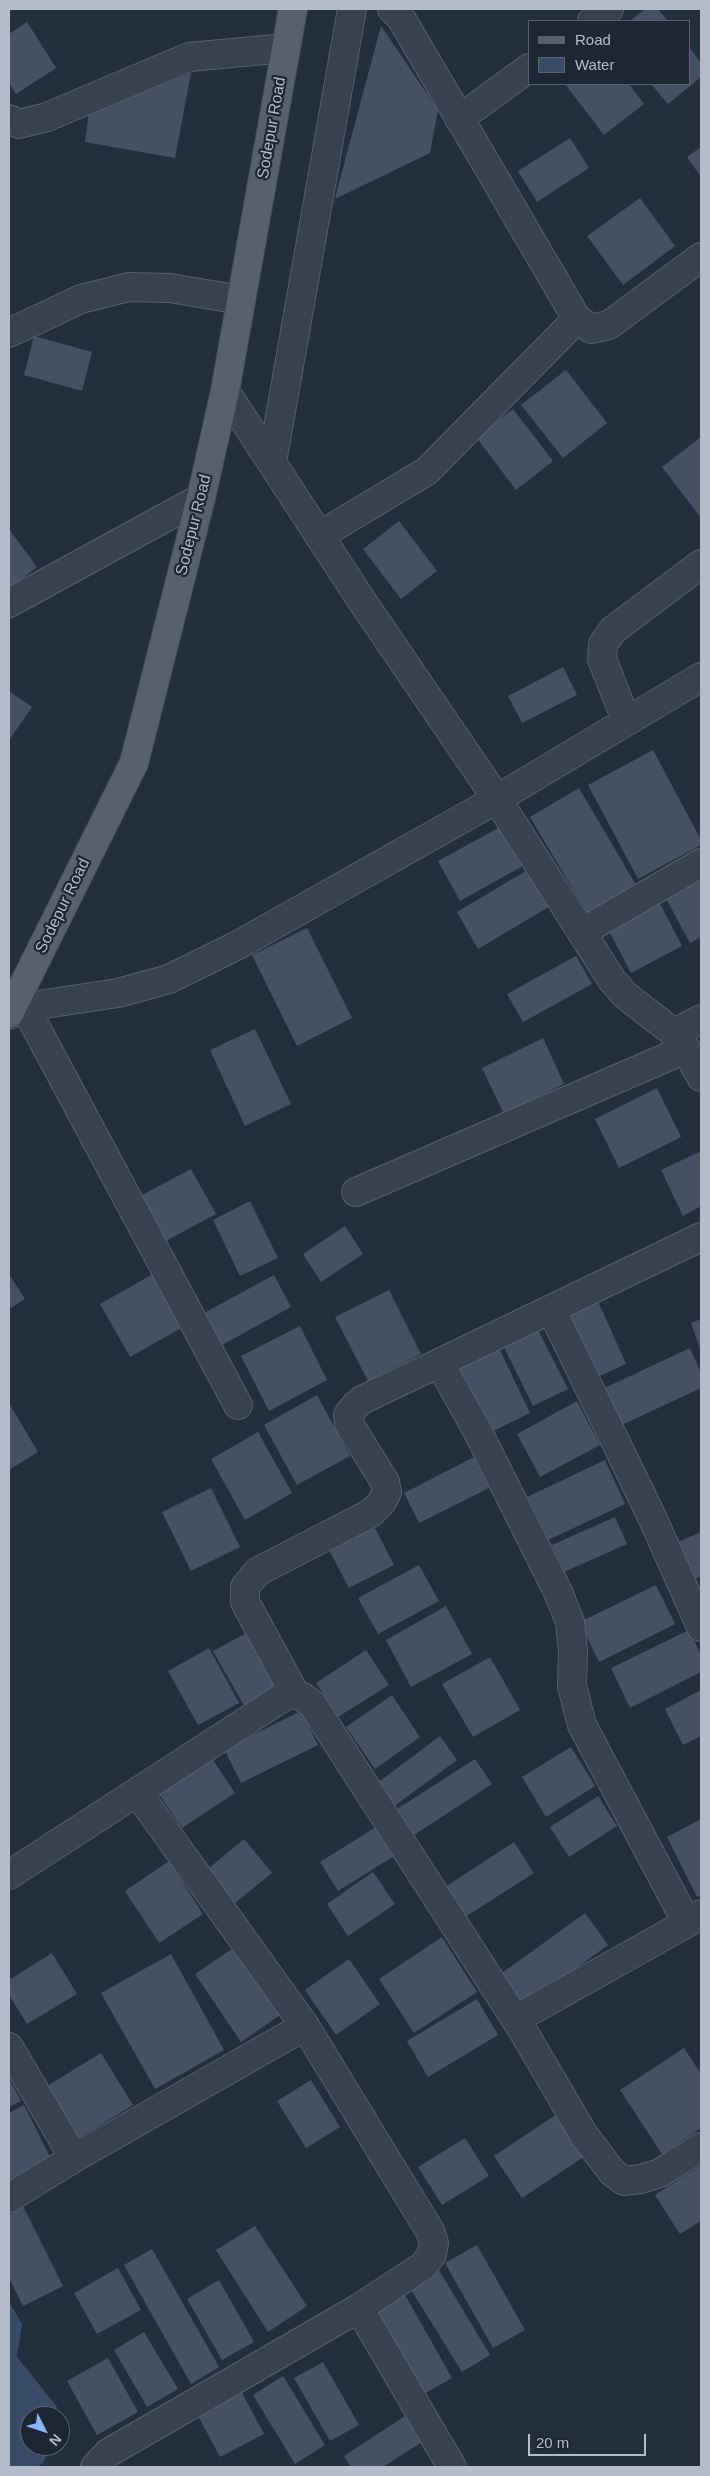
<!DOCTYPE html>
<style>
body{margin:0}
#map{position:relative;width:710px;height:2476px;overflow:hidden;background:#242f3e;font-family:Helvetica,sans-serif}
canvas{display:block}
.frame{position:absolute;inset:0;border:10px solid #b4bcc9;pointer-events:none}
.legend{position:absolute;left:528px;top:20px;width:162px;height:65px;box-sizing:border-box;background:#1d2633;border:1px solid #59626f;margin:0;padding:6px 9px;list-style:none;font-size:15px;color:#b4bcc9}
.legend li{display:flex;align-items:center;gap:10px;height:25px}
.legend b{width:25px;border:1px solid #59626f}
.north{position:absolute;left:20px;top:2406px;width:50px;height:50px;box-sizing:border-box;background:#1d2633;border:1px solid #59626f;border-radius:50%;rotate:131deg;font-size:14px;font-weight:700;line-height:20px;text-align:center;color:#b4bcc9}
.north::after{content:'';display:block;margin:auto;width:18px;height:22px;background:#8ab4f8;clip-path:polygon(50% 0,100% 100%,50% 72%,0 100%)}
.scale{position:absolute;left:528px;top:2434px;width:118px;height:22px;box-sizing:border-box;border:2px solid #b4bcc9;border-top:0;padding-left:6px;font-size:15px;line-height:18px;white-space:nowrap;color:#b4bcc9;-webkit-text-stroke:4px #1d2633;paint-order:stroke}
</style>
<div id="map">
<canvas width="710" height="2476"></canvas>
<div class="frame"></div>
<ul class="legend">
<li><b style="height:6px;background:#56606e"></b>Road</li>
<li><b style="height:14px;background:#394c67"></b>Water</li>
</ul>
<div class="north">N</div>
<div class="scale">20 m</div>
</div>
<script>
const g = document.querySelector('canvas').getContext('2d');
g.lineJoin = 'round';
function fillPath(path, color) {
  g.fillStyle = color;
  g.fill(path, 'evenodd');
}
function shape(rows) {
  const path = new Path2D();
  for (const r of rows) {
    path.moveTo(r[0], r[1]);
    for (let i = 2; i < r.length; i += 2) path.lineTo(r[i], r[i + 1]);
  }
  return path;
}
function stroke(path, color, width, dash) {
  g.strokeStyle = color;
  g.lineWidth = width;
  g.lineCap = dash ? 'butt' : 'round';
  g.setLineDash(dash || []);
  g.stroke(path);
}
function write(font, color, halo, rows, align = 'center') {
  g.font = font + ' Helvetica,sans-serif';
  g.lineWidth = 4.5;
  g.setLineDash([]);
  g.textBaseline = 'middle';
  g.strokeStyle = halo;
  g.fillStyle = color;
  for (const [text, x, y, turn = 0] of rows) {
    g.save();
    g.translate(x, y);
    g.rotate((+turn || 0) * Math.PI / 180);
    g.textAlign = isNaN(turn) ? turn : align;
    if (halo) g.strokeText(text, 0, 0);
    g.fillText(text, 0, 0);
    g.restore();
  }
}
const water = shape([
 [9,2302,22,2324,17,2357,57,2407,54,2416,30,2416,30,2446,48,2446,44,2462,37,2467,9,2467]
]);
const building = shape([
 [645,9,658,9,668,21,630,21],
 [27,22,56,68,16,94,9,83,9,34],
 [381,26,438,110,430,153,337,198,335,198],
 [689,47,701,63,701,77,668,104,651,84,689,84],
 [191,73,175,158,85,142,89,111],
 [565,84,629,84,644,104,604,135],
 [570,138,589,168,537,202,518,171],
 [701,147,701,177,687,157],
 [640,198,675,246,623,285,587,236],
 [34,336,92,352,82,391,24,375],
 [566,370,607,423,563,458,521,405],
 [513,409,553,461,516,490,476,437],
 [701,437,701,518,662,467],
 [399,521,437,571,401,599,363,549],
 [9,529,37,567,9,589],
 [563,667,577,695,522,723,508,696],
 [9,691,32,707,10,739,9,738],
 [653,750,701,840,701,845,638,879,588,785],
 [579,788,636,885,587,913,530,817],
 [509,822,530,862,460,901,438,861],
 [531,868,552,905,478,949,457,912],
 [701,875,701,937,690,943,664,895],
 [658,900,682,946,631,973,607,927],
 [307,928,352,1018,297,1046,252,955],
 [576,956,592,984,523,1022,507,994],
 [255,1029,291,1104,245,1126,210,1050],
 [543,1038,564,1084,504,1114,482,1068],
 [657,1088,681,1137,619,1168,595,1119],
 [701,1151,701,1206,683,1216,661,1170],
 [191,1169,216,1214,164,1242,140,1196],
 [250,1201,278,1258,240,1276,213,1220],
 [345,1226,363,1254,321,1282,303,1254],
 [9,1274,25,1299,9,1309],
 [153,1274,183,1327,130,1357,100,1304],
 [274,1275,291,1307,222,1345,204,1313],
 [389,1290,421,1354,368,1381,335,1317],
 [597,1299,626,1364,593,1379,563,1314],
 [701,1319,701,1351,691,1323],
 [300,1326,327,1380,269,1411,241,1356],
 [538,1330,568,1389,533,1406,504,1347],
 [498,1346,530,1413,485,1435,452,1369],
 [690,1348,701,1373,701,1388,613,1429,596,1392],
 [317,1395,350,1456,297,1485,264,1425],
 [577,1401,600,1445,540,1477,517,1434],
 [9,1403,38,1452,9,1470],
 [258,1432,292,1493,245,1520,211,1459],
 [482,1453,497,1484,419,1523,404,1493],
 [605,1460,625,1504,548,1540,527,1497],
 [211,1488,240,1547,191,1571,162,1512],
 [615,1517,627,1544,564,1572,552,1545],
 [371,1520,394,1565,349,1588,326,1544],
 [701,1532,701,1576,695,1579,678,1542],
 [419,1565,439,1601,378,1634,358,1598],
 [656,1585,675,1624,599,1662,580,1622],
 [446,1606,472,1654,411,1687,386,1640],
 [689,1630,701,1655,701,1672,630,1708,611,1668],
 [250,1631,281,1687,245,1707,213,1651],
 [209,1648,239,1703,198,1725,168,1671],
 [366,1650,389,1685,338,1717,316,1683],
 [490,1657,520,1710,473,1737,442,1684],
 [701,1690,701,1736,683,1745,665,1709],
 [392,1695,420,1737,375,1769,346,1727],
 [301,1711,318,1745,241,1783,224,1749],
 [440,1736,457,1760,389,1810,372,1787],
 [571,1747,595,1786,546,1817,522,1777],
 [209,1754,235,1793,182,1828,156,1790],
 [475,1759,492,1784,408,1839,391,1813],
 [598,1796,617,1826,569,1857,550,1827],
 [701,1819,701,1895,697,1897,667,1837],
 [376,1827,394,1856,338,1891,320,1862],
 [244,1839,272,1873,235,1903,208,1869],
 [514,1842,534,1873,462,1919,442,1889],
 [169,1861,203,1914,159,1943,125,1891],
 [373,1872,395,1904,348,1936,327,1904],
 [585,1913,608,1945,522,2008,498,1976],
 [442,1937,477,1992,414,2033,379,1979],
 [236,1946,283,2013,241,2042,195,1974],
 [52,1953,77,1994,27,2024,9,1995,9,1980],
 [171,1954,224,2050,155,2089,101,1993],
 [349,1959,380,2004,336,2035,305,1990],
 [477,1999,498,2035,428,2077,407,2041],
 [684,2048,701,2074,701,2128,662,2154,620,2090],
 [101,2053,133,2105,79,2138,47,2086],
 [9,2078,21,2101,9,2107],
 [311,2080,340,2127,306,2148,277,2101],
 [24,2105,54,2165,9,2188,9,2113],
 [557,2114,585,2156,522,2198,494,2156],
 [465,2138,489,2176,442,2205,418,2167],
 [700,2166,701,2221,680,2234,655,2195],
 [23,2206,63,2286,23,2306,9,2278,9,2214],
 [255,2226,307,2306,268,2332,216,2250],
 [477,2245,525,2330,493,2348,445,2263],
 [152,2249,219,2367,191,2384,124,2265],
 [118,2268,141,2310,97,2334,74,2293],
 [439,2270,490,2355,462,2372,410,2288],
 [219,2280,254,2342,222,2360,187,2299],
 [404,2293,452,2378,422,2395,373,2311],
 [144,2332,178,2389,147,2407,114,2350],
 [108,2358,138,2412,97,2435,67,2381],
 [323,2362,359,2425,330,2441,294,2378],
 [283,2376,325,2445,295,2464,253,2395],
 [239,2387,264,2434,220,2457,195,2410],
 [405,2416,422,2442,383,2467,351,2467,344,2456]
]);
const minor = shape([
 [392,9,401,18,577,319,591,329,609,325,701,257],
 [592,21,609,9],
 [9,119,19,124,47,117,189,57,286,48],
 [459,119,529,68],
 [9,333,81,299,129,287,170,288,241,300],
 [225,391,362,601,497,799,612,980,625,995,674,1033,686,1049,701,1077],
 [272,462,352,9],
 [319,536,427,471,577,319],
 [9,603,201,498],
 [626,720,602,659,603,644,613,630,701,564],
 [582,932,701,863],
 [25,1007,238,1405],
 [9,1015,25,1007,118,993,169,979,240,944,497,799,701,677],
 [674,1033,701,1019],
 [356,1192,686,1049],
 [552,1311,651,1515,701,1627],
 [440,1364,478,1432,558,1592,570,1622,573,1651,572,1686,582,1725,687,1923,701,1914],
 [295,1694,245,1602,245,1587,257,1572,371,1513,381,1503,387,1492,385,1482,349,1424,348,1415,355,1406,362,1400,701,1237],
 [137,1792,285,1696,295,1694,303,1697,313,1705,523,2031,584,2135,612,2172,624,2181,641,2179,660,2173,701,2147],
 [9,1875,137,1792,305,2026,430,2231,434,2243,432,2254,423,2266,359,2308,452,2467],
 [516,2019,687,1923],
 [9,2047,74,2158],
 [9,2198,74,2158,305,2026],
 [95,2467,108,2453,359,2308]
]);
const major = shape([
 [9,1014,134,763,201,498,225,391,293,9]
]);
const streetNames = [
 ["Sodepur Road",272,128,-80],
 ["Sodepur Road",194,525,-76],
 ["Sodepur Road",63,906,-64]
];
fillPath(water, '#394c67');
fillPath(building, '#455162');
stroke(minor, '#565f6c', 30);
stroke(major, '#414a57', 30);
stroke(minor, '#38414e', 28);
stroke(major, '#56606e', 28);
write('16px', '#b4bcc9', '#1d2633', streetNames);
</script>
